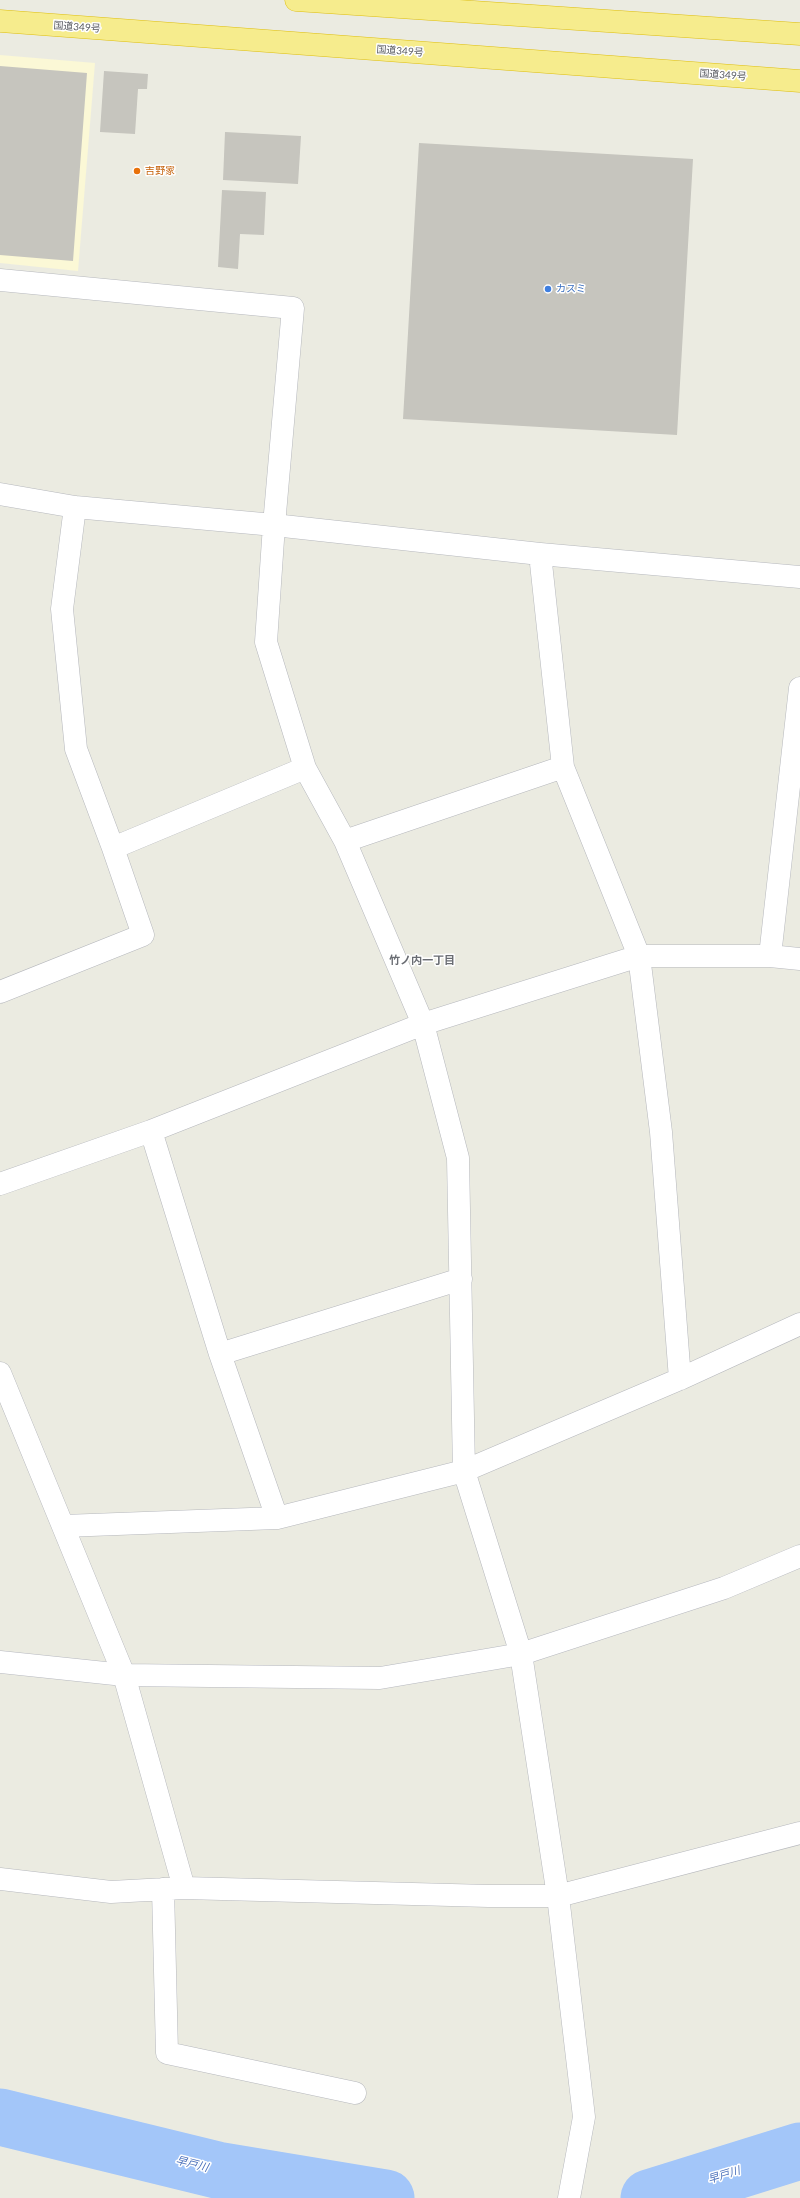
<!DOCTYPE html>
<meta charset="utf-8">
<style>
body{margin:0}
canvas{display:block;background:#ebebe1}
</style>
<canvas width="800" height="2198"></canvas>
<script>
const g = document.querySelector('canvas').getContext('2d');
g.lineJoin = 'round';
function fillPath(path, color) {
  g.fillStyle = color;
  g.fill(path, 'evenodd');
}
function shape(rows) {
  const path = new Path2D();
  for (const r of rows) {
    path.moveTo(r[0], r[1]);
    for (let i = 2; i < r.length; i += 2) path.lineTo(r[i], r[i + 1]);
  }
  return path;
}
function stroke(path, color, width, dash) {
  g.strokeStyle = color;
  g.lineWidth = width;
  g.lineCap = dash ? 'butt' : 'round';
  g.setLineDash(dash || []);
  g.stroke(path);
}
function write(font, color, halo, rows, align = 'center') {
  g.font = font + ' Lato,"Noto Sans JP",sans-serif';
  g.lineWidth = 3;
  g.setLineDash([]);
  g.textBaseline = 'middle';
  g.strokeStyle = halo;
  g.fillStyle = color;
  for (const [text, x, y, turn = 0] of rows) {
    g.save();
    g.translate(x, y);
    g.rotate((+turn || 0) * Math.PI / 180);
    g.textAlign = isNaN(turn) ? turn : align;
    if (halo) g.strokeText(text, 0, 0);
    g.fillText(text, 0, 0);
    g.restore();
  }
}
const commercial = shape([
 [0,55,95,63,78,271,0,263]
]);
const river = shape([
 [0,2117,217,2170,386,2198],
 [649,2198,800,2151]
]);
const building = shape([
 [0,66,87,73,73,261,0,255],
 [104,71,148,74,147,89,138,89,135,134,100,132],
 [225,132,301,136,298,184,223,180],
 [419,143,693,159,677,435,403,419],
 [222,190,266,192,264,235,240,234,238,269,218,267]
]);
const street = shape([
 [0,280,293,308,274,525,266,642,305,768,345,841,423,1024,458,1158,464,1471,521,1654,558,1896,584,2117,569,2198],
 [0,494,75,507,274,525,540,554,800,577],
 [540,554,563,767,639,956,661,1132,680,1379],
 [345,841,563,767],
 [113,848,305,768],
 [770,956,800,688],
 [0,992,143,935,113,848,76,749,62,609,75,507],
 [0,1184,151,1131],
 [220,1354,461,1279],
 [0,1373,124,1675,184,1888],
 [277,1518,220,1354,151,1131,423,1024,639,956,770,956,800,959],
 [64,1526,277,1518,464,1471,680,1379,800,1324],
 [0,1879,111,1892,184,1888,489,1896,558,1896,800,1833],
 [163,1889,167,2053,355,2093]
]);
const secondary = shape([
 [0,1662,124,1675,380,1678,521,1654,724,1588,800,1556]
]);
const highway = shape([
 [296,0,800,34],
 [0,21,800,81]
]);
const markers = [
 [137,171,4,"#e8710a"],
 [548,289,4,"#3f7fe0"]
];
const streetNames = [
 ["国道349号",77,27,4],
 ["国道349号",400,51,4],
 ["国道349号",723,75,4]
];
const foodNames = [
 ["吉野家",145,171]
];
const shopNames = [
 ["カスミ",556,289]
];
const neighbourhoodNames = [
 ["竹ノ内一丁目",422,960]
];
const waterNames = [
 ["早戸川",192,2164,14],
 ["早戸川",724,2175,-17]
];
fillPath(commercial, '#fbf8d6');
stroke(river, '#a3c6f9', 57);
fillPath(building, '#c6c5be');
stroke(street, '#b6b8bd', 23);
stroke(secondary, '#b6b8bf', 23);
stroke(highway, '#debe0e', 23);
stroke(street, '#fff', 22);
stroke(secondary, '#fff', 22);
stroke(highway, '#f6ec8d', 22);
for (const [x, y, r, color] of markers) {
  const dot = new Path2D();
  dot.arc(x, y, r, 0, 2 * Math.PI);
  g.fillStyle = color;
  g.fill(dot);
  stroke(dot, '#fff', 1.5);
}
write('10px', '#595b61', '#fff', streetNames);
write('10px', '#c56008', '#fff', foodNames, 'left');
write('10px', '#366cbe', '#fff', shopNames, 'left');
write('bold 11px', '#6a6d73', '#fff', neighbourhoodNames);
write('italic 11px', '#486eba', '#fff', waterNames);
</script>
